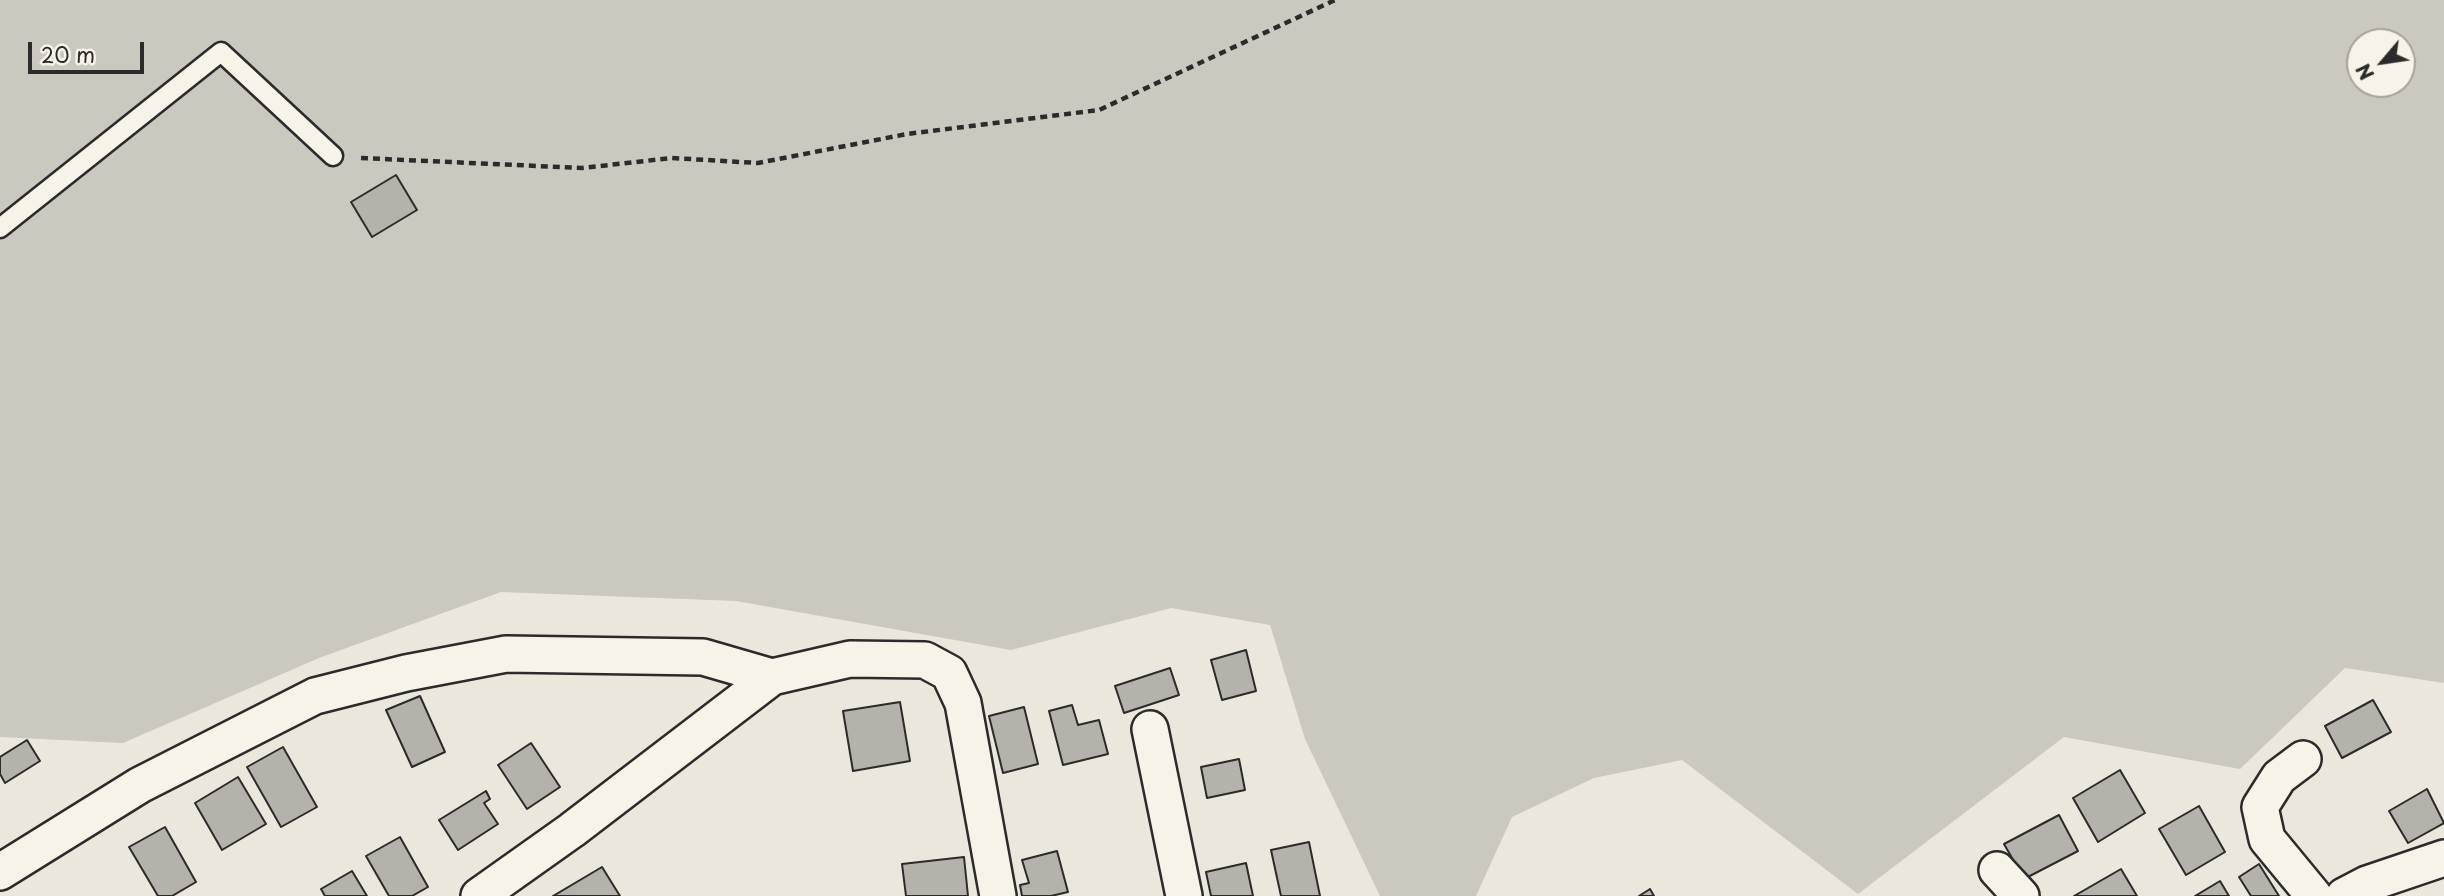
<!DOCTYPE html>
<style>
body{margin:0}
#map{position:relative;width:2444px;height:896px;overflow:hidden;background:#ebe7dd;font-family:"Playpen Sans",sans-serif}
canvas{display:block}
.north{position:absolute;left:2346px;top:28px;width:70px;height:70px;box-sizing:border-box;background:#f7f3e8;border:2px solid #a5a39c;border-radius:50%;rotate:241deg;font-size:19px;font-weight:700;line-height:28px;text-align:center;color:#2b2b2b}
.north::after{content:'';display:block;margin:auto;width:24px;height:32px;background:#2b2b2b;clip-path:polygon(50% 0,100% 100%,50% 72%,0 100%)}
.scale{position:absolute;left:28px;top:42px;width:116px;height:32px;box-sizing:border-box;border:4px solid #2b2b2b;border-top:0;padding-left:9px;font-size:21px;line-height:24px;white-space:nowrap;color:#2b2b2b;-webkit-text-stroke:5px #f7f3e8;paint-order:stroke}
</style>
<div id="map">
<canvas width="2444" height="896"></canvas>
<div class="north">N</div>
<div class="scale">20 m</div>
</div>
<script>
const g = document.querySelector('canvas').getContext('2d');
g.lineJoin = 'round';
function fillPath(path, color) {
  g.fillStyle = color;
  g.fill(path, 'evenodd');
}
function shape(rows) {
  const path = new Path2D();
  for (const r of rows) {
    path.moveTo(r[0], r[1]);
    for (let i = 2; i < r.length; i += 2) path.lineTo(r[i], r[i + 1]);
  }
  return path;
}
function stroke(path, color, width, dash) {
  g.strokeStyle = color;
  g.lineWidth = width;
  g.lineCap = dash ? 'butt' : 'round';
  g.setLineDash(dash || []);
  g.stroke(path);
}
const green = shape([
 [0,0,2444,0,2444,683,2345,668,2240,769,2064,737,1858,894,1682,760,1594,778,1512,817,1476,896,1380,896,1305,739,1270,625,1171,608,1011,650,736,601,501,592,319,658,123,743,0,737],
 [2360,42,2402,42,2402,84,2360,84]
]);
const building = shape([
 [396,175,417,210,372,237,351,202,396,175],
 [1246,650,1256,691,1222,700,1211,660,1246,650],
 [1170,668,1179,695,1124,713,1115,686,1170,668],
 [420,696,445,752,412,767,386,710,420,696],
 [2373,700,2391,732,2342,758,2325,726,2373,700],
 [900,702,910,761,853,771,843,711,900,702],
 [1072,705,1078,725,1099,720,1108,754,1063,765,1049,711,1072,705],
 [1024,707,1038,764,1003,773,989,716,1024,707],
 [27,740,40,761,5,783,0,774,0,757,27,740],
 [531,743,560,787,527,809,498,765,531,743],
 [283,747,317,807,281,827,247,767,283,747],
 [1239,759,1245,790,1207,798,1201,767,1239,759],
 [2120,770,2145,813,2098,842,2073,798,2120,770],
 [238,777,266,824,222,850,195,803,238,777],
 [2427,789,2444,823,2408,843,2389,811,2427,789],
 [486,791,490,799,484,803,498,824,458,850,439,820,486,791],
 [2199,806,2225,852,2186,875,2159,829,2199,806],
 [2059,815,2078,851,2024,879,2004,844,2059,815],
 [165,827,196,882,172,896,158,896,129,847,165,827],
 [400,837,428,887,412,896,389,896,366,856,400,837],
 [1309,842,1320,896,1281,896,1271,850,1309,842],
 [1057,851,1068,892,1051,896,1022,896,1020,885,1029,883,1022,860,1057,851],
 [964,857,968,896,906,896,902,864,964,857],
 [1246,863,1253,896,1211,896,1206,872,1246,863],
 [2259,864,2279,896,2251,896,2239,877,2259,864],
 [602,867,620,896,553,896,602,867],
 [2121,869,2137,896,2074,896,2121,869],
 [352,871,367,896,325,896,321,889,352,871],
 [2220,881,2229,896,2195,896,2220,881],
 [1650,889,1654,896,1639,896,1650,889]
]);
const path = shape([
 [361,158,582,168,672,158,758,163,907,134,1099,110,1335,0]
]);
const lane = shape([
 [0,228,221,52,333,156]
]);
const street = shape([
 [1150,729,1184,896],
 [2303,759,2279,777,2260,807,2267,839,2314,896],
 [1997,870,2021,896],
 [0,872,140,785,315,696,406,673,506,654,703,657,772,677],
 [479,896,572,830,772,677,850,659,925,660,949,673,963,703,998,896],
 [2344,896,2367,884,2444,858]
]);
fillPath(green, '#cbc8bf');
fillPath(building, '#b5b2ab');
stroke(building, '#2b2b2b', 2);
stroke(lane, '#2b2b2b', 23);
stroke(street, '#2b2b2b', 40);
stroke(path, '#2b2b2b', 4.5, [7, 5]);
stroke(lane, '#f7f3e8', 18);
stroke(street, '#f7f3e8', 35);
</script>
